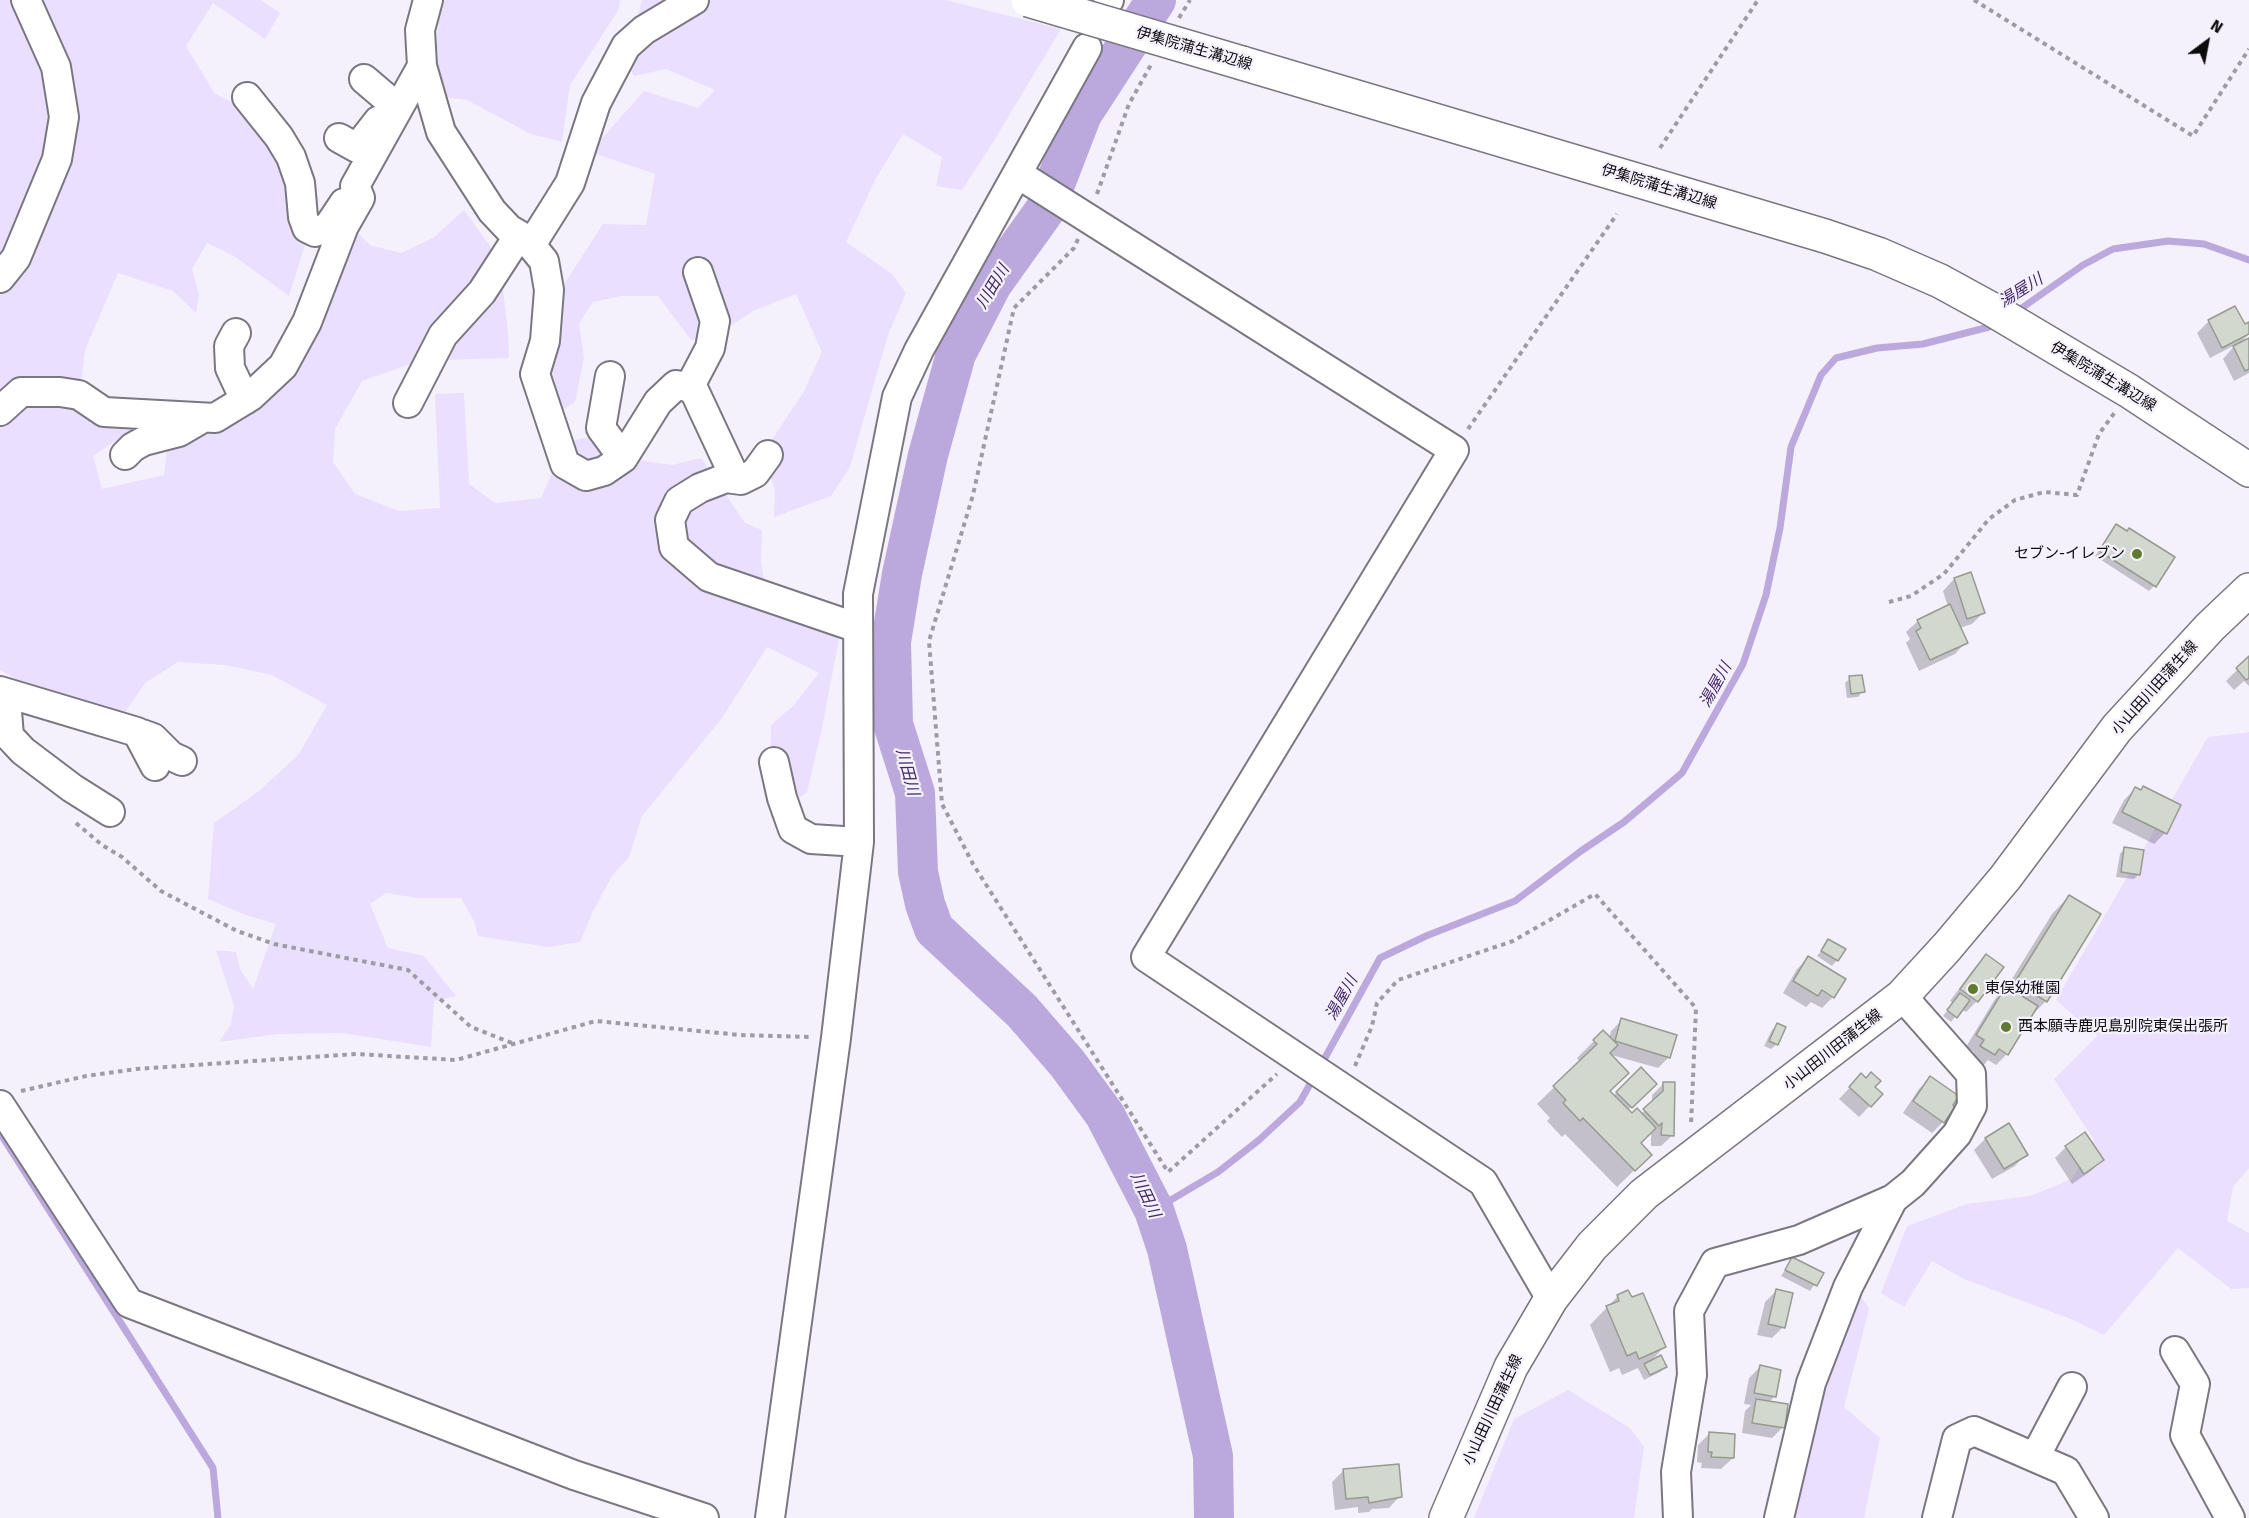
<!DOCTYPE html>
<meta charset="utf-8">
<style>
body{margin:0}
#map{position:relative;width:2249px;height:1518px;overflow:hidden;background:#f5f1fc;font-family:"Fira Sans",sans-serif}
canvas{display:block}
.north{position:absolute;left:2177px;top:12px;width:60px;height:60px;-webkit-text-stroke:4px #f5f1fc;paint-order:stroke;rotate:32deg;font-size:16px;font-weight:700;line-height:24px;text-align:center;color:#0c0b0e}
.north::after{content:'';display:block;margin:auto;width:21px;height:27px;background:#0c0b0e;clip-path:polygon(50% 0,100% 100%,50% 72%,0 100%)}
</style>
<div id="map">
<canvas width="2249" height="1518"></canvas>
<div class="north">N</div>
</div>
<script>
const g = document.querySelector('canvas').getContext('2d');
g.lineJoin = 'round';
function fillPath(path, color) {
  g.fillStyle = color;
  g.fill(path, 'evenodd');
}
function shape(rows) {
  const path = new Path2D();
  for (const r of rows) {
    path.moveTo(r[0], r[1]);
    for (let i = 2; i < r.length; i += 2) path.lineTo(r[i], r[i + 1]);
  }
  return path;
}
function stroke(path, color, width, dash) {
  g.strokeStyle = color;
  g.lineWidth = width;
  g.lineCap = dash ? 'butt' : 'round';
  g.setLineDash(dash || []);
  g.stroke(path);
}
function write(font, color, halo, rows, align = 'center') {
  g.font = font + ' "Fira Sans","Noto Sans JP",sans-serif';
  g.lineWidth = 4.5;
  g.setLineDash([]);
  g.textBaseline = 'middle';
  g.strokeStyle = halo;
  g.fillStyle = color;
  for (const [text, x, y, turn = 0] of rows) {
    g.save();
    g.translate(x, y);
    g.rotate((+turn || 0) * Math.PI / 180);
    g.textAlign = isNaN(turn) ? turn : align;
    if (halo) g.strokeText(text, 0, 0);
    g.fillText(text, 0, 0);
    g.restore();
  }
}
const green = shape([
 [0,0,261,0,280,13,265,39,213,3,186,46,215,94,266,119,301,160,319,200,289,296,234,256,207,243,192,269,199,295,196,313,173,291,118,273,85,350,81,384,148,419,93,456,102,489,164,475,169,430,194,426,307,332,349,224,370,245,401,253,433,238,464,210,493,250,502,281,508,333,509,358,444,360,410,364,362,381,335,429,333,462,355,494,399,511,440,508,435,394,464,393,469,484,495,503,541,498,565,442,605,434,636,460,672,465,701,458,745,523,762,530,761,561,764,581,806,603,845,608,821,733,807,792,781,814,770,777,771,725,794,705,819,673,767,647,722,718,642,816,629,857,612,876,592,913,580,942,548,947,478,936,474,921,461,898,417,898,386,893,370,904,388,948,424,956,456,996,434,1001,431,1047,343,1033,278,1034,219,1042,231,1024,234,1006,216,950,236,952,240,969,253,989,276,924,243,914,208,899,214,823,259,791,299,754,327,705,272,675,225,665,178,662,145,683,124,714,18,680,0,670],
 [442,0,620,0,619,9,570,85,562,142,531,134,467,100,429,95],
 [642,0,946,0,1061,29,992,144,962,190,936,186,942,157,903,134,876,178,846,242,892,274,906,293,888,335,850,467,831,496,774,517,775,491,763,453,803,393,822,352,796,294,753,311,724,330,691,340,658,296,621,296,593,302,579,323,584,358,575,402,548,420,550,306,603,224,646,225,655,174,590,152,644,91,698,108,715,90,666,69,634,76,616,48,638,15],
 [2249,732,2249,1168,2233,1187,2227,1221,2249,1233,2249,1288,2231,1289,2178,1248,2104,1335,2071,1319,1964,1279,1932,1261,1904,1307,1881,1293,1907,1226,1967,1204,2030,1196,2072,1179,2094,1140,2054,1079,2097,1036,2056,1000,2208,737],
 [1858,1292,1869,1309,1844,1407,1880,1438,1864,1518,1791,1518,1813,1395],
 [1568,1390,1630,1428,1644,1447,1634,1518,1474,1518,1514,1419]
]);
const shadow = shape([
 [2235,308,2244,326,2249,325,2249,334,2239,344,2249,340,2249,373,2234,381,2223,359,2235,345,2210,358,2197,333,2209,321],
 [2117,526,2126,532,2154,586,2149,591,2095,556],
 [1970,574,1983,613,1972,624,1959,628,1966,642,1955,654,1919,671,1906,643,1910,639,1906,632,1918,621,1948,607,1943,591,1954,579],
 [2249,658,2249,686,2244,681,2234,690,2226,681],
 [1850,678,1863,691,1858,697,1847,698,1845,683],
 [2135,789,2140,791,2165,833,2154,844,2112,823,2124,800],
 [2125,848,2139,874,2134,879,2116,877,2120,854],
 [2069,896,2099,914,2046,1001,2030,1017,2007,1054,1996,1065,1988,1060,1983,1066,1970,1058,1974,1052,1966,1047,1995,999,2007,987,2052,914],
 [1829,941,1837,960,1832,966,1817,956],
 [1986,956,1977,1001,1966,1012,1961,1009,1951,1022,1943,1016,1953,1003,1950,1001,1975,967],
 [1808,958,1833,997,1822,1008,1811,1002,1806,1007,1783,993,1797,969],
 [1622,1020,1669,1057,1658,1068,1608,1054,1609,1092,1613,1096,1641,1069,1655,1084,1627,1111,1632,1116,1641,1114,1652,1103,1652,1095,1663,1084,1673,1135,1661,1146,1651,1146,1651,1131,1639,1143,1650,1155,1617,1187,1565,1134,1562,1137,1547,1121,1550,1118,1537,1104,1580,1062,1577,1058,1603,1032,1609,1038,1611,1031],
 [1777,1025,1777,1044,1771,1049,1764,1046,1772,1030],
 [1861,1076,1881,1094,1859,1117,1839,1099],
 [1930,1078,1943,1122,1932,1133,1903,1113,1919,1089],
 [2008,1125,2026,1154,2015,1166,1992,1179,1974,1150,1985,1139],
 [2066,1147,2102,1160,2091,1171,2072,1184,2055,1158],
 [1793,1258,1822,1273,1810,1291,1781,1276],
 [1776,1291,1783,1327,1772,1338,1757,1335,1765,1302],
 [1618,1296,1664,1347,1651,1361,1665,1367,1660,1372,1644,1380,1638,1368,1622,1375,1619,1368,1610,1372,1590,1325],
 [1760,1367,1775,1396,1769,1402,1783,1427,1772,1438,1742,1433,1745,1411,1751,1405,1744,1404,1749,1378],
 [1709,1434,1733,1458,1721,1469,1701,1468,1702,1463,1697,1462,1698,1445],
 [1343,1471,1400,1496,1389,1508,1372,1509,1369,1512,1358,1513,1358,1507,1335,1510,1332,1482]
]);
const stream = shape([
 [2016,312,2083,265,2113,249,2168,241,2204,244,2249,260],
 [1321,1065,1380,958,1426,936,1515,901,1581,851,1624,822,1682,773,1743,664,1766,595,1780,528,1791,447,1821,375,1836,358,1877,348,1923,344,1989,327,1996,323],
 [0,1133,213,1468,218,1518],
 [1154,1210,1218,1172,1259,1140,1300,1102,1314,1077]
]);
const river = shape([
 [1156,0,1082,114,1045,210,992,284,956,354,928,455,902,574,891,642,893,724,915,793,918,872,925,904,934,929,1022,1011,1067,1063,1105,1115,1154,1210,1167,1249,1213,1456,1214,1518]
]);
const building = shape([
 [2235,306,2245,324,2249,322,2249,334,2222,348,2208,320,2235,306],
 [2249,338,2249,369,2245,371,2233,346,2249,338],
 [2116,524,2127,531,2129,528,2175,557,2156,587,2099,551,2116,524],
 [1971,572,1985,613,1967,619,1954,578,1971,572],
 [1950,604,1968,643,1930,660,1916,631,1921,628,1917,620,1950,604],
 [2249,656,2249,678,2246,680,2236,668,2249,656],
 [1862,675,1865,692,1851,694,1849,676,1862,675],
 [2143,786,2181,805,2167,834,2122,812,2135,787,2141,790,2143,786],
 [2124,847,2144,850,2140,875,2121,872,2124,847],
 [2069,895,2101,914,2047,1002,2015,982,2069,895],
 [1828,939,1846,949,1838,961,1821,951,1828,939],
 [1986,954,2004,967,1978,1002,1960,989,1986,954],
 [1808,956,1846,979,1834,998,1822,990,1818,996,1793,981,1808,956],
 [2006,986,2038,1006,2008,1055,1999,1049,1995,1055,1980,1046,1984,1040,1976,1035,2006,986],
 [1960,993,1970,1000,1957,1018,1947,1010,1960,993],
 [1621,1018,1677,1035,1670,1058,1615,1041,1621,1018],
 [1777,1023,1786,1027,1778,1045,1769,1041,1777,1023],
 [1603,1030,1618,1045,1610,1053,1629,1073,1610,1091,1632,1113,1637,1108,1656,1128,1641,1143,1652,1155,1635,1171,1583,1118,1580,1121,1563,1103,1566,1100,1553,1086,1597,1044,1593,1040,1603,1030],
 [1641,1067,1657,1084,1632,1108,1616,1092,1641,1067],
 [1871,1072,1881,1081,1875,1087,1883,1094,1871,1107,1849,1087,1861,1073,1866,1078,1871,1072],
 [1930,1076,1959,1096,1953,1105,1955,1107,1944,1123,1913,1101,1930,1076],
 [1663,1082,1675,1082,1674,1136,1661,1135,1662,1123,1659,1126,1643,1109,1663,1091,1663,1082],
 [2009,1123,2028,1155,2004,1169,1985,1138,2009,1123],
 [2085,1132,2104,1160,2084,1174,2065,1146,2085,1132],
 [1792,1257,1824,1273,1817,1286,1785,1270,1792,1257],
 [1776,1289,1793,1293,1785,1328,1768,1324,1776,1289],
 [1628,1290,1632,1297,1643,1293,1666,1347,1639,1359,1636,1352,1627,1356,1606,1306,1619,1301,1617,1295,1628,1290],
 [1661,1355,1667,1367,1650,1375,1644,1364,1661,1355],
 [1760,1365,1781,1370,1776,1397,1754,1393,1760,1365],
 [1756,1399,1788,1404,1785,1428,1752,1423,1756,1399],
 [1709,1432,1735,1434,1734,1458,1711,1457,1712,1452,1708,1452,1709,1432],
 [1399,1464,1402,1497,1369,1503,1368,1497,1346,1499,1343,1469,1399,1464]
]);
const path = shape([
 [1974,0,2193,136,2249,49],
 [1179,18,1190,0],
 [1660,148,1758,0],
 [1097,194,1129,104,1152,63],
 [1078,239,1074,248,1014,308,973,495,929,641,942,804,973,864,1168,1172,1277,1074],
 [1468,429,1617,214],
 [1889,602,1911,596,1944,574,1989,519,2015,500,2044,492,2077,495,2099,434,2115,412],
 [76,823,102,845,122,857,161,891,237,931,274,944,408,970,471,1027,512,1043],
 [1355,1066,1372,1026,1377,1003,1398,980,1513,941,1595,894,1696,1008,1691,1125],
 [21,1091,86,1076,136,1069,356,1054,456,1060,596,1021,740,1035,811,1037]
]);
const minor = shape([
 [428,0,420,30,422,66,441,132,492,211,509,229,526,239,544,261,549,290,545,341,535,374,565,464,586,476,604,471,623,458,658,402,676,385,693,388,730,467,726,478,700,488,679,501,670,520,674,547,709,577,858,628],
 [1108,1,1109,0],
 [364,79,398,108],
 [247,97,279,137,291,157,300,183,303,217,307,228,315,232,328,227,344,203],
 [339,138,357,148,378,121],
 [1018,174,1454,450,1146,957,1483,1182,1551,1299],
 [531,245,570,183,596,103,626,46,644,30,694,0],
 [0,278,16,258,57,159,64,117,56,67,26,0],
 [236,333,229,346,230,368,245,400],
 [610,376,601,428,623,458],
 [689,388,710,348,715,321,698,272],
 [408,403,443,335,482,292,519,235],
 [0,411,21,392,60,392,79,395,104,412,215,418,251,396,283,366,307,322,344,226,360,198,355,186,422,66],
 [125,455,133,447,144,441,179,432,203,418],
 [726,478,741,480,755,473,768,455],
 [0,691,137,732,155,766],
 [7,711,9,736,23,751,72,788,110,812],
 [142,734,153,738,171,756,182,761],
 [774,762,782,798,793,829,811,839,859,842],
 [0,1105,129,1303,574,1475,704,1518],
 [2175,1351,2195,1384,2185,1435,2230,1518],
 [2035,1457,2072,1387],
 [770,1518,836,1038,859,842,858,594,897,397,919,350,1087,48],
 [1678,1518,1676,1472,1692,1375,1689,1311,1715,1263,1799,1240,1893,1199,1913,1183,1957,1134,1972,1106,1971,1074,1902,996],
 [1779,1518,1811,1383,1848,1287,1893,1199],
 [1937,1518,1957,1439,1974,1431,2066,1471,2094,1518]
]);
const major = shape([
 [1242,63,1825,236,1878,254,1940,281,1993,310,2129,391,2249,470],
 [1446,1518,1511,1367,1551,1299,1592,1246,1644,1194,1902,996,1947,947,2005,878,2117,728,2210,627,2249,590]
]);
const majorBridge = shape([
 [1028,0,1242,63]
]);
const markers = [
 [2137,554,6,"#5e7b30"],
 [1973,989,6,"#5e7b30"],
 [2006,1027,6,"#5e7b30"]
];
const streetNames = [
 ["伊集院蒲生溝辺線",1194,49,16],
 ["伊集院蒲生溝辺線",1659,187,17],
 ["伊集院蒲生溝辺線",2103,377,31],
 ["小山田川田蒲生線",2155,688,-48],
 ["小山田川田蒲生線",1833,1050,-38],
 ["小山田川田蒲生線",1493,1410,-65]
];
const poiNames = [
 ["セブン-イレブン",2125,554,"right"],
 ["東俣幼稚園",1985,989],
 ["西本願寺鹿児島別院東俣出張所",2018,1027]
];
const waterNames = [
 ["川田川",993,287,-59],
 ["湯屋川",2021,291,-32],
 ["湯屋川",1716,685,-61],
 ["川田川",907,772,75],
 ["湯屋川",1342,998,-61],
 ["川田川",1145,1195,65]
];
fillPath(green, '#eadfff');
fillPath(shadow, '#0003');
stroke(stream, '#bba9de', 7);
stroke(river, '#bba9de', 40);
fillPath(building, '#d3d8ce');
stroke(building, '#969a90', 1.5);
stroke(minor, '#7a7781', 32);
stroke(major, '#7a7781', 36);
stroke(path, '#9e9ba3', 4, [4.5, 4.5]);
stroke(minor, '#fff', 28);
stroke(major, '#fff', 33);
stroke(majorBridge, '#7a7781', 36, []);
stroke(majorBridge, '#fff', 33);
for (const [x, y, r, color] of markers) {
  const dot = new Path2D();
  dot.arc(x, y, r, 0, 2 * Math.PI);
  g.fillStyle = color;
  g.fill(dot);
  stroke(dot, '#f5f1fc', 2);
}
write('15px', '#0c0b0e', '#f5f1fc', streetNames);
write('15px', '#0c0b0e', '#f5f1fc', poiNames, 'left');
write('italic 16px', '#422666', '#f5f1fc', waterNames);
</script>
